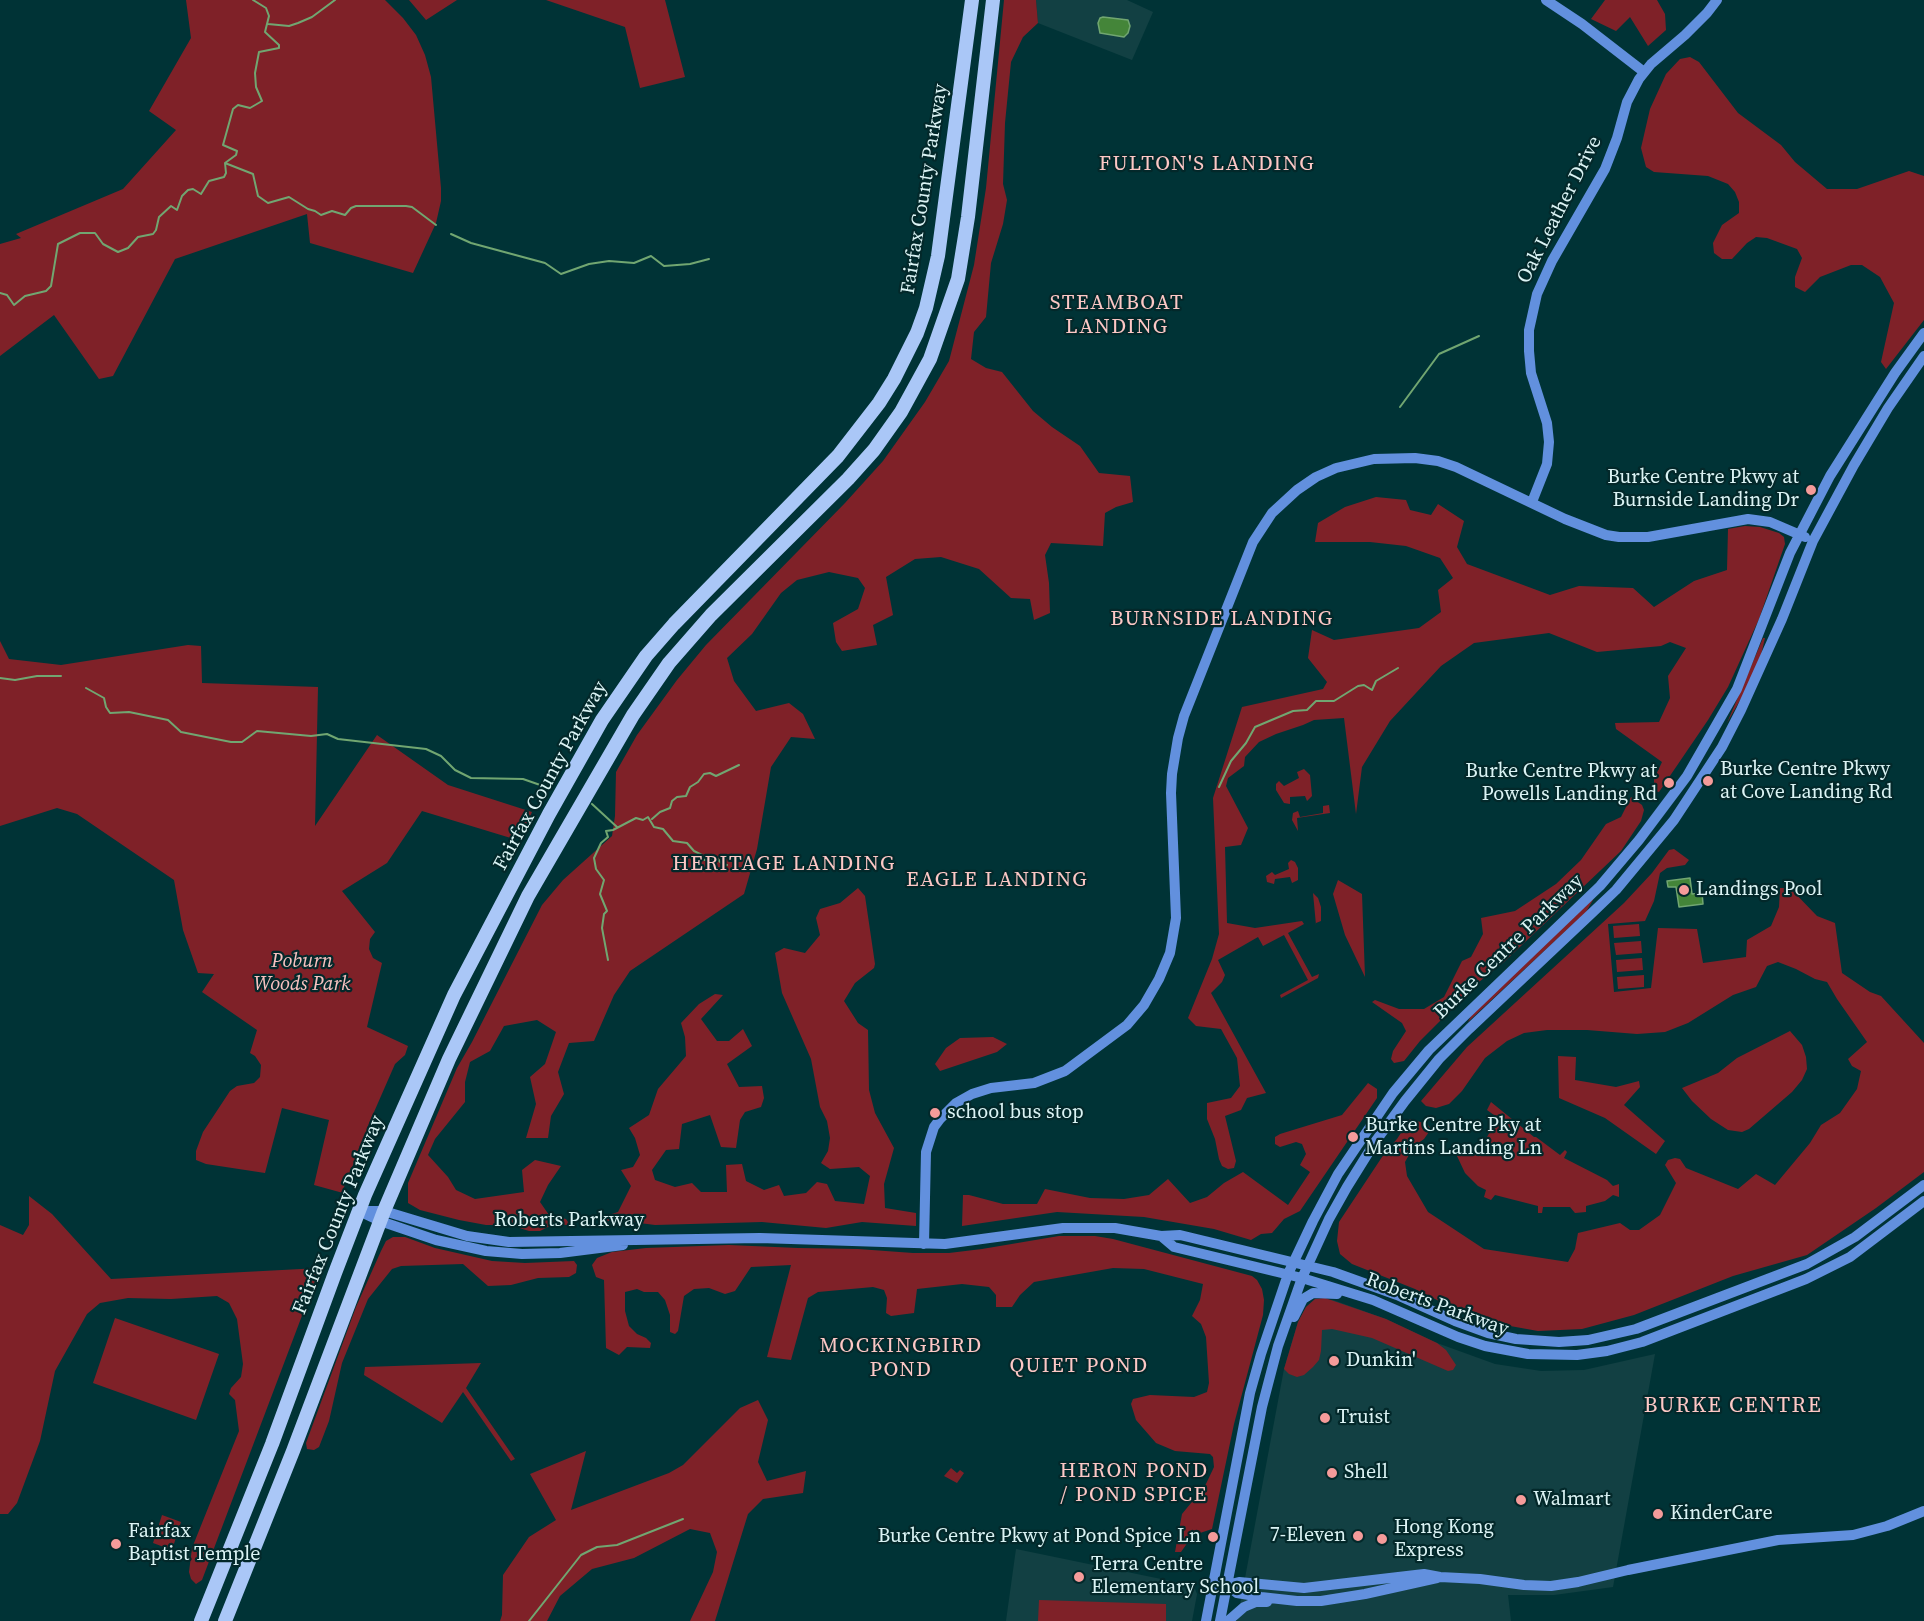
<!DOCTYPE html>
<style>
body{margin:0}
canvas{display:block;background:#003336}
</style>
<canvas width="1924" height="1621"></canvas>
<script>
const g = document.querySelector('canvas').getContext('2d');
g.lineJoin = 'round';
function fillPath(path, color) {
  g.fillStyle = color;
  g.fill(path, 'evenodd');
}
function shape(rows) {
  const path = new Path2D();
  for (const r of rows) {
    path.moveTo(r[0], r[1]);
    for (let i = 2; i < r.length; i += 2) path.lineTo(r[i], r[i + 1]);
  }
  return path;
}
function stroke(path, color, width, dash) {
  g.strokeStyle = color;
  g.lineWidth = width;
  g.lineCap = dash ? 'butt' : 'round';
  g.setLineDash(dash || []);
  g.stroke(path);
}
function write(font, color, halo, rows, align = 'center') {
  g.font = font + ' "Source Serif 4",serif';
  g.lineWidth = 4.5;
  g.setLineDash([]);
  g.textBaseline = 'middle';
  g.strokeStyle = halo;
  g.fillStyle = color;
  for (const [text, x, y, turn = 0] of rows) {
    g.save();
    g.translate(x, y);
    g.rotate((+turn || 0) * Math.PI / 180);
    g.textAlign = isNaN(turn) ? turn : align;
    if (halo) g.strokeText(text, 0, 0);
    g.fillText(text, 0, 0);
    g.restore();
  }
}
const built = shape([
 [1036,0,1127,0,1153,12,1132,60,1038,23],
 [1315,1299,1333,1300,1386,1319,1437,1343,1495,1364,1541,1371,1584,1370,1655,1354,1613,1587,1554,1595,1508,1595,1511,1621,1237,1621,1284,1369,1298,1322,1306,1307],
 [1016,1549,1190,1585,1195,1589,1197,1594,1192,1621,1006,1621]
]);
const green = shape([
 [186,0,385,0,403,18,416,35,425,55,431,77,441,188,441,201,436,223,413,273,310,243,307,214,175,259,113,376,99,379,54,315,0,356,0,244,21,238,16,234,123,189,176,130,149,111,191,38],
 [409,0,457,0,426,20],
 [546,0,665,0,685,77,640,88,625,27],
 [1004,0,1036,0,1038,23,1023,37,1011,62,1005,123,1003,184,1007,200,1003,224,991,263,986,317,974,332,971,359,986,368,1002,372,1033,411,1052,427,1080,446,1099,473,1130,476,1133,502,1116,507,1105,513,1103,546,1051,543,1045,555,1049,583,1050,613,1034,620,1030,599,1011,598,979,569,941,557,915,559,886,577,893,615,873,625,877,645,842,651,836,642,833,623,858,609,865,588,858,578,829,572,797,580,781,593,752,634,727,658,734,681,756,711,789,703,803,714,815,739,791,737,771,767,757,849,744,894,630,971,614,995,594,1041,569,1043,558,1072,564,1094,551,1116,548,1138,526,1138,536,1104,530,1077,545,1064,556,1032,537,1020,504,1026,490,1051,470,1062,465,1082,465,1102,435,1139,428,1155,448,1177,456,1190,475,1199,524,1192,522,1170,535,1160,561,1166,548,1185,540,1202,549,1215,566,1219,568,1222,567,1225,554,1224,540,1231,529,1231,510,1225,486,1225,459,1220,420,1210,408,1203,408,1183,457,1068,472,1042,542,905,563,880,612,836,615,816,616,772,637,735,677,680,706,645,845,503,883,461,925,402,949,361,974,265,986,188],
 [1605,0,1657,0,1665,14,1666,30,1648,46,1630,17,1616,31,1591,19],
 [1690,57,1699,62,1738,113,1781,145,1795,162,1827,189,1857,189,1909,171,1924,176,1924,320,1886,369,1881,362,1894,303,1880,277,1862,265,1851,265,1820,277,1805,292,1795,287,1795,277,1802,258,1797,249,1767,238,1756,237,1747,243,1732,259,1722,259,1714,253,1713,243,1722,225,1739,213,1739,202,1735,192,1728,184,1708,176,1654,172,1646,167,1641,148,1650,109,1666,74,1680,59],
 [1376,497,1406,500,1410,510,1431,515,1438,504,1464,521,1457,547,1467,564,1550,595,1579,586,1633,588,1654,607,1694,581,1727,570,1728,529,1745,526,1760,527,1779,533,1784,537,1785,544,1759,619,1728,687,1708,720,1659,792,1654,791,1654,779,1662,762,1616,729,1615,723,1659,722,1670,698,1668,676,1686,648,1670,642,1661,646,1597,652,1549,633,1474,643,1441,666,1390,721,1362,767,1356,814,1344,718,1314,720,1303,725,1276,734,1259,742,1245,757,1244,766,1228,778,1226,786,1248,828,1241,845,1225,847,1227,923,1255,928,1302,921,1304,924,1288,933,1312,977,1319,974,1318,978,1281,998,1280,995,1308,980,1284,935,1263,946,1258,937,1218,960,1225,975,1222,982,1211,993,1266,1093,1247,1098,1241,1110,1225,1116,1236,1161,1234,1168,1228,1169,1222,1166,1219,1159,1215,1139,1207,1119,1207,1103,1231,1098,1240,1086,1237,1058,1221,1029,1196,1026,1188,1018,1212,959,1219,934,1213,798,1242,707,1323,689,1327,682,1308,658,1312,630,1334,640,1419,628,1441,612,1438,590,1453,578,1440,558,1406,546,1370,542,1315,542,1318,523,1345,507],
 [1763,638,1765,638,1761,655,1743,695,1727,723],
 [0,641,9,659,61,665,188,645,201,646,202,683,318,687,315,826,377,735,448,785,532,812,525,828,514,839,422,811,387,863,342,891,375,932,370,939,369,949,373,958,382,963,367,1027,408,1046,405,1055,395,1064,367,1128,369,1129,345,1183,343,1193,314,1185,329,1120,282,1108,265,1173,206,1164,196,1160,196,1151,203,1132,230,1091,237,1086,254,1083,260,1077,261,1065,255,1056,250,1053,257,1030,202,992,214,974,198,973,183,930,174,880,77,814,57,808,0,826],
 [1304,769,1310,775,1312,796,1307,801,1305,796,1290,797,1290,804,1284,803,1276,790,1276,784,1279,781,1284,786,1299,778,1297,772],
 [1631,797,1642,805,1644,810,1641,821,1621,851,1504,962,1479,982,1420,1041,1404,1061,1394,1063,1391,1059,1393,1051,1406,1031,1402,1023,1372,1002,1375,1000,1399,1009,1424,1009,1444,997,1462,961,1471,957,1483,934,1481,918,1515,911,1556,884,1581,860,1606,824,1621,817],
 [1329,805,1330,813,1297,818,1298,831,1292,820,1293,813,1298,811,1300,817,1323,813,1323,806],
 [1674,849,1689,860,1685,865,1667,868,1660,873,1654,901,1645,921,1608,924,1614,992,1651,988,1658,928,1697,929,1703,963,1746,957,1747,940,1771,926,1779,907,1780,888,1790,888,1817,916,1835,923,1842,973,1870,992,1881,996,1924,1043,1924,1172,1876,1208,1807,1255,1733,1276,1634,1315,1582,1329,1538,1331,1499,1324,1459,1311,1415,1289,1352,1264,1340,1254,1337,1241,1339,1222,1386,1151,1397,1139,1410,1119,1427,1124,1431,1129,1424,1139,1414,1146,1405,1162,1407,1176,1428,1212,1484,1249,1568,1262,1575,1249,1578,1233,1620,1223,1630,1230,1639,1230,1660,1215,1676,1183,1665,1165,1668,1160,1675,1158,1680,1159,1686,1168,1738,1189,1756,1174,1775,1185,1810,1143,1821,1125,1840,1113,1857,1089,1861,1071,1852,1066,1848,1059,1867,1042,1837,999,1827,982,1815,979,1796,969,1778,962,1767,966,1756,987,1733,995,1688,1023,1665,1032,1637,1034,1587,1030,1547,1030,1524,1033,1507,1041,1485,1058,1462,1091,1449,1104,1436,1108,1426,1106,1421,1101,1467,1047,1624,903,1652,873,1669,850],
 [1291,860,1295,862,1298,868,1298,880,1292,883,1290,877,1275,879,1274,884,1267,882,1266,876,1272,872,1275,875,1289,869,1288,863],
 [1338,880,1362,894,1365,977,1345,935,1333,894],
 [858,888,865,896,875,964,874,968,855,983,844,1001,858,1023,868,1030,869,1090,875,1113,894,1148,884,1184,885,1208,916,1213,916,1226,862,1222,826,1228,762,1222,655,1225,624,1221,598,1221,602,1217,618,1212,631,1186,621,1170,633,1167,640,1155,635,1138,629,1128,649,1115,658,1089,686,1056,685,1037,681,1023,699,1004,715,994,723,995,701,1019,717,1041,729,1041,743,1029,752,1046,727,1064,739,1087,762,1086,764,1098,761,1107,745,1112,740,1120,736,1148,721,1147,710,1115,682,1124,679,1149,666,1150,652,1170,655,1180,675,1187,692,1183,701,1192,727,1192,726,1165,742,1164,746,1181,764,1190,779,1185,784,1196,806,1193,817,1182,827,1184,835,1201,864,1204,870,1176,859,1167,830,1169,821,1163,828,1151,830,1138,827,1121,820,1107,811,1059,782,993,775,953,784,948,805,953,820,935,816,918,820,909,840,903],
 [1313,893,1318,898,1321,907,1321,921,1316,923,1316,925,1331,958,1316,925],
 [1594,898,1586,912,1468,1022,1472,1014],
 [1639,924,1640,936,1614,938,1613,926],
 [1641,941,1642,953,1616,955,1614,943],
 [1642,958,1643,970,1617,972,1616,960],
 [1644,975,1644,987,1618,989,1617,977],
 [1790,1031,1802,1045,1806,1057,1807,1069,1802,1080,1792,1092,1749,1129,1742,1132,1728,1130,1711,1119,1692,1101,1682,1088,1718,1073,1737,1058],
 [993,1037,1007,1044,997,1052,940,1071,935,1064,946,1048,960,1038],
 [1558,1056,1576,1057,1575,1080,1616,1087,1639,1081,1640,1087,1624,1105,1665,1141,1656,1154,1605,1118,1559,1098],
 [1368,1083,1377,1089,1377,1098,1300,1211,1284,1219,1272,1233,1261,1234,1251,1240,1214,1229,1144,1217,1057,1212,962,1226,963,1195,969,1195,1003,1204,1037,1204,1045,1189,1090,1198,1124,1199,1149,1195,1168,1179,1190,1203,1207,1197,1224,1183,1243,1172,1288,1205,1310,1172,1300,1165,1306,1154,1302,1144,1296,1142,1280,1147,1275,1144,1275,1137,1280,1134,1342,1115],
 [1491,1102,1534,1137,1536,1137,1560,1155,1565,1150,1567,1152,1564,1158,1607,1180,1613,1186,1619,1184,1619,1197,1613,1195,1605,1201,1586,1206,1586,1212,1575,1213,1570,1207,1543,1207,1542,1213,1538,1213,1538,1206,1495,1195,1491,1200,1484,1197,1486,1190,1478,1186,1465,1173,1457,1156,1461,1155,1465,1148,1476,1153,1480,1149,1498,1118,1487,1110],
 [29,1196,52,1214,111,1279,320,1268,202,1580,196,1584,191,1579,189,1572,192,1548,239,1431,235,1400,229,1394,231,1388,241,1377,243,1364,237,1319,229,1303,217,1296,171,1299,128,1298,100,1303,87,1314,55,1371,40,1441,17,1503,8,1514,0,1514,0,1225,23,1235,29,1225],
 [1059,1236,1095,1236,1113,1239,1252,1276,1257,1280,1262,1289,1264,1300,1263,1315,1234,1424,1212,1529,1200,1533,1188,1542,1181,1552,1175,1552,1182,1514,1205,1486,1214,1467,1213,1457,1210,1454,1175,1451,1156,1443,1136,1420,1131,1404,1133,1399,1150,1395,1194,1397,1207,1392,1209,1383,1206,1337,1201,1324,1192,1316,1200,1300,1203,1284,1144,1269,1113,1268,1034,1282,1020,1295,1012,1307,996,1307,996,1295,989,1287,962,1284,917,1289,914,1313,891,1316,886,1313,887,1298,884,1290,873,1287,818,1292,808,1298,791,1360,767,1357,791,1265,751,1267,735,1291,725,1294,709,1288,694,1289,684,1296,678,1331,675,1334,670,1332,670,1315,665,1300,658,1292,644,1292,637,1289,625,1292,625,1311,629,1326,637,1334,646,1338,651,1343,650,1348,627,1347,619,1355,606,1348,604,1280,596,1277,592,1265,597,1258,612,1252,646,1248,729,1245,798,1248,858,1249,913,1253,949,1253,982,1249],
 [393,1237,405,1237,435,1248,492,1261,525,1263,574,1261,577,1265,576,1273,569,1277,538,1278,511,1285,488,1286,463,1264,401,1266,392,1269,368,1299,342,1363,329,1421,319,1447,314,1450,307,1449,306,1443,356,1307,381,1251,386,1241],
 [1325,1298,1386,1319,1437,1343,1446,1350,1456,1365,1453,1370,1448,1371,1372,1338,1332,1329,1322,1330,1321,1351,1319,1360,1313,1367,1304,1375,1297,1377,1289,1374,1284,1369,1298,1322,1306,1307,1315,1299],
 [115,1318,219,1354,196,1420,93,1383],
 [481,1363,466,1388,515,1459,511,1461,463,1392,442,1423,364,1375,365,1367],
 [758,1400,768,1420,758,1462,767,1481,806,1471,803,1493,763,1499,748,1514,715,1621,690,1621,713,1572,717,1552,710,1533,690,1529,634,1558,592,1569,560,1596,547,1621,500,1621,502,1615,503,1575,529,1537,556,1520,530,1474,586,1451,571,1510,669,1473,683,1465,740,1408],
 [951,1468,957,1473,960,1470,964,1473,957,1483,944,1476],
 [162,1515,181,1522,172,1550,153,1543],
 [1039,1600,1166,1604,1166,1621,1038,1621]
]);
const water = shape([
 [1103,17,1128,20,1130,26,1128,33,1124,37,1100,33,1098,23,1100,18,1103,17],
 [1690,878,1692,894,1702,893,1703,904,1679,907,1676,887,1668,887,1667,881,1690,878]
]);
const stream = shape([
 [268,24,289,26,298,23,312,17,335,0],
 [225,163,253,174,258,196,268,203,289,197,308,209,315,211,321,215,332,211,345,215,351,208,356,206,406,206,412,207,436,225],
 [451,234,471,243,545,263,561,274,589,264,609,261,634,263,651,256,664,266,690,264,709,259],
 [0,293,7,295,14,305,25,296,46,291,51,286,58,244,80,233,95,233,103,244,118,252,128,248,138,237,153,234,156,230,159,217,171,206,177,210,182,196,188,190,193,189,201,194,209,181,224,177,226,173,225,163,236,155,237,151,223,145,233,109,238,105,250,108,262,101,256,87,255,73,259,52,279,48,279,45,265,32,269,16,266,8,253,0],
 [1400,407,1439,354,1479,336],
 [0,678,15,680,37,676,61,676],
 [86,688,104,698,106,707,110,713,129,712,168,720,181,732,231,742,242,742,257,731,311,736,327,734,338,739,426,749,441,756,455,770,471,778,523,779,543,786],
 [1219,787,1231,761,1246,743,1255,727,1293,711,1307,710,1316,701,1334,701,1358,686,1364,685,1372,690,1376,681,1398,668],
 [592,804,617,827],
 [652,819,660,812,670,808,672,801,677,797,686,796,690,787,698,782,704,774,710,773,716,776,739,765],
 [608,960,602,928,604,914,607,911,600,894,604,880,596,869,594,858,601,843,608,837,606,831,613,830,636,818,643,820,648,817,654,827,663,829,673,841,687,843,694,851,702,855,704,860,717,858,722,864,727,865],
 [529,1621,581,1555,597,1547,617,1545,683,1519]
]);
const secondary = shape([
 [1546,0,1582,24,1644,72],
 [1532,502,1547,464,1549,442,1547,423,1531,373,1529,351,1529,330,1537,294,1552,261,1605,169,1617,138,1627,102,1639,79,1651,64,1685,35,1707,13,1717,0],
 [359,1211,384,1211,467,1236,509,1242,760,1238,945,1244,1063,1228,1115,1228,1161,1236,1180,1235,1333,1272,1397,1295,1455,1321,1488,1333,1516,1339,1559,1342,1588,1340,1636,1329,1807,1264,1855,1237,1924,1185],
 [361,1212,380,1221,436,1240,486,1251,522,1254,560,1253,623,1245],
 [1161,1236,1174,1247,1302,1278,1373,1300,1458,1337,1485,1346,1528,1354,1577,1355,1607,1351,1642,1342,1806,1279,1850,1257,1924,1201],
 [924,1244,926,1152,934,1127,940,1119,956,1103,972,1094,991,1088,1034,1083,1065,1071,1127,1025,1144,1005,1159,979,1170,953,1176,918,1171,793,1172,774,1178,738,1184,716,1253,542,1272,513,1297,490,1316,477,1336,468,1374,459,1415,458,1438,461,1456,467,1565,519,1606,535,1619,537,1648,537,1748,519,1770,522,1805,537],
 [1294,1317,1303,1299,1313,1293,1337,1294],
 [1222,1584,1227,1585,1239,1582,1304,1588,1424,1574,1440,1577,1480,1579,1524,1585,1551,1586,1578,1582,1628,1570,1778,1540,1853,1535,1887,1526,1924,1511],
 [1227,1585,1237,1593,1261,1597,1297,1601,1321,1601,1365,1594,1437,1578],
 [1206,1621,1250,1393,1261,1354,1288,1274,1313,1221,1338,1174,1393,1093,1429,1050,1600,886,1639,840,1687,776,1737,689,1790,553,1830,476,1895,373,1924,333],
 [1220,1621,1262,1407,1278,1346,1302,1278,1329,1219,1347,1187,1375,1142,1405,1101,1439,1059,1469,1029,1594,911,1616,890,1674,820,1722,747,1741,710,1782,619,1813,541,1854,465,1888,408,1924,356],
 [1228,1621,1244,1607,1256,1602,1267,1602]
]);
const highway = shape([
 [201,1621,272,1444,335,1273,365,1195,454,995,549,814,602,720,646,656,674,624,838,456,879,403,894,379,917,333,926,308,938,256,972,0],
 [225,1621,293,1451,384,1211,449,1059,528,896,633,715,669,663,711,615,848,479,874,450,901,412,930,359,958,279,968,217,993,0]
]);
const markers = [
 [1811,490,6,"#f59b9a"],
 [1708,781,6,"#f59b9a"],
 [1669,783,6,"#f59b9a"],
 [1684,890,6,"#f59b9a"],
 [935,1113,6,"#f59b9a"],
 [1353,1137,6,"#f59b9a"],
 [1334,1361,6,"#f59b9a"],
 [1325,1418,6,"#f59b9a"],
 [1332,1473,6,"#f59b9a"],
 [1521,1500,6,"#f59b9a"],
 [1658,1514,6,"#f59b9a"],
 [1358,1536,6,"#f59b9a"],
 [1213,1537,6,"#f59b9a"],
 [1382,1539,6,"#f59b9a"],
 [116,1544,6,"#f59b9a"],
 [1079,1577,6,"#f59b9a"]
];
const streetNames = [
 ["Fairfax County Parkway",925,189,-81],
 ["Oak Leather Drive",1560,210,-63],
 ["Fairfax County Parkway",551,776,-61],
 ["Burke Centre Parkway",1509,947,-44],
 ["Fairfax County Parkway",339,1215,-68],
 ["Roberts Parkway",569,1221],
 ["Roberts Parkway",1437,1305,20]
];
const poiNames = [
 ["Burke Centre Pkwy at",1799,478,"right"],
 ["Burnside Landing Dr",1799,501,"right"],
 ["Burke Centre Pkwy",1720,770],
 ["at Cove Landing Rd",1720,793],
 ["Burke Centre Pkwy at",1657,772,"right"],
 ["Powells Landing Rd",1657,795,"right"],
 ["Landings Pool",1696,890],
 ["school bus stop",947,1113],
 ["Burke Centre Pky at",1365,1126],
 ["Martins Landing Ln",1365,1149],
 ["Dunkin'",1346,1361],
 ["Truist",1337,1418],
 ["Shell",1344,1473],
 ["Walmart",1533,1500],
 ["KinderCare",1670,1514],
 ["Hong Kong",1394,1528],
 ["Express",1394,1551],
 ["Fairfax",128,1532],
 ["Baptist Temple",128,1555],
 ["7-Eleven",1346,1536,"right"],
 ["Burke Centre Pkwy at Pond Spice Ln",1201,1537,"right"],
 ["Terra Centre",1091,1565],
 ["Elementary School",1091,1588]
];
const parkNames = [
 ["Poburn",302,962],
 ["Woods Park",302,985]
];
const neighbourhoodNames = [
 ["FULTON'S LANDING",1207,165],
 ["STEAMBOAT",1117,304],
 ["LANDING",1117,328],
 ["BURNSIDE LANDING",1222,620],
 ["HERITAGE LANDING",784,865],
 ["EAGLE LANDING",997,881],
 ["MOCKINGBIRD",901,1347],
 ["POND",901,1371],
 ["QUIET POND",1079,1367],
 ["HERON POND",1134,1472],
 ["/ POND SPICE",1134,1496]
];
const quarterNames = [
 ["BURKE CENTRE",1733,1406]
];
fillPath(built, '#124043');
fillPath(green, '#7f2128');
fillPath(water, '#448539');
stroke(water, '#71a671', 1.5);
stroke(stream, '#71a671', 2);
stroke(secondary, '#6290de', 10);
stroke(highway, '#aac7f7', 14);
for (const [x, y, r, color] of markers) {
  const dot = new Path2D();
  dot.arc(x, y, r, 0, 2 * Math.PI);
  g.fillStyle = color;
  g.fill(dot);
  stroke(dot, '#03282a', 2);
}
write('20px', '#dbf3f4', '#03282a', streetNames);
write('20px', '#dbf3f4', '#03282a', poiNames, 'left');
write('italic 20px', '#f9c2c0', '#03282a', parkNames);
g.letterSpacing = '1.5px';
write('21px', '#fdc8c6', '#03282a', neighbourhoodNames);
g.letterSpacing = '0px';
g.letterSpacing = '1.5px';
write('22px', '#fdc8c6', '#03282a', quarterNames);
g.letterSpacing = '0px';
</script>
